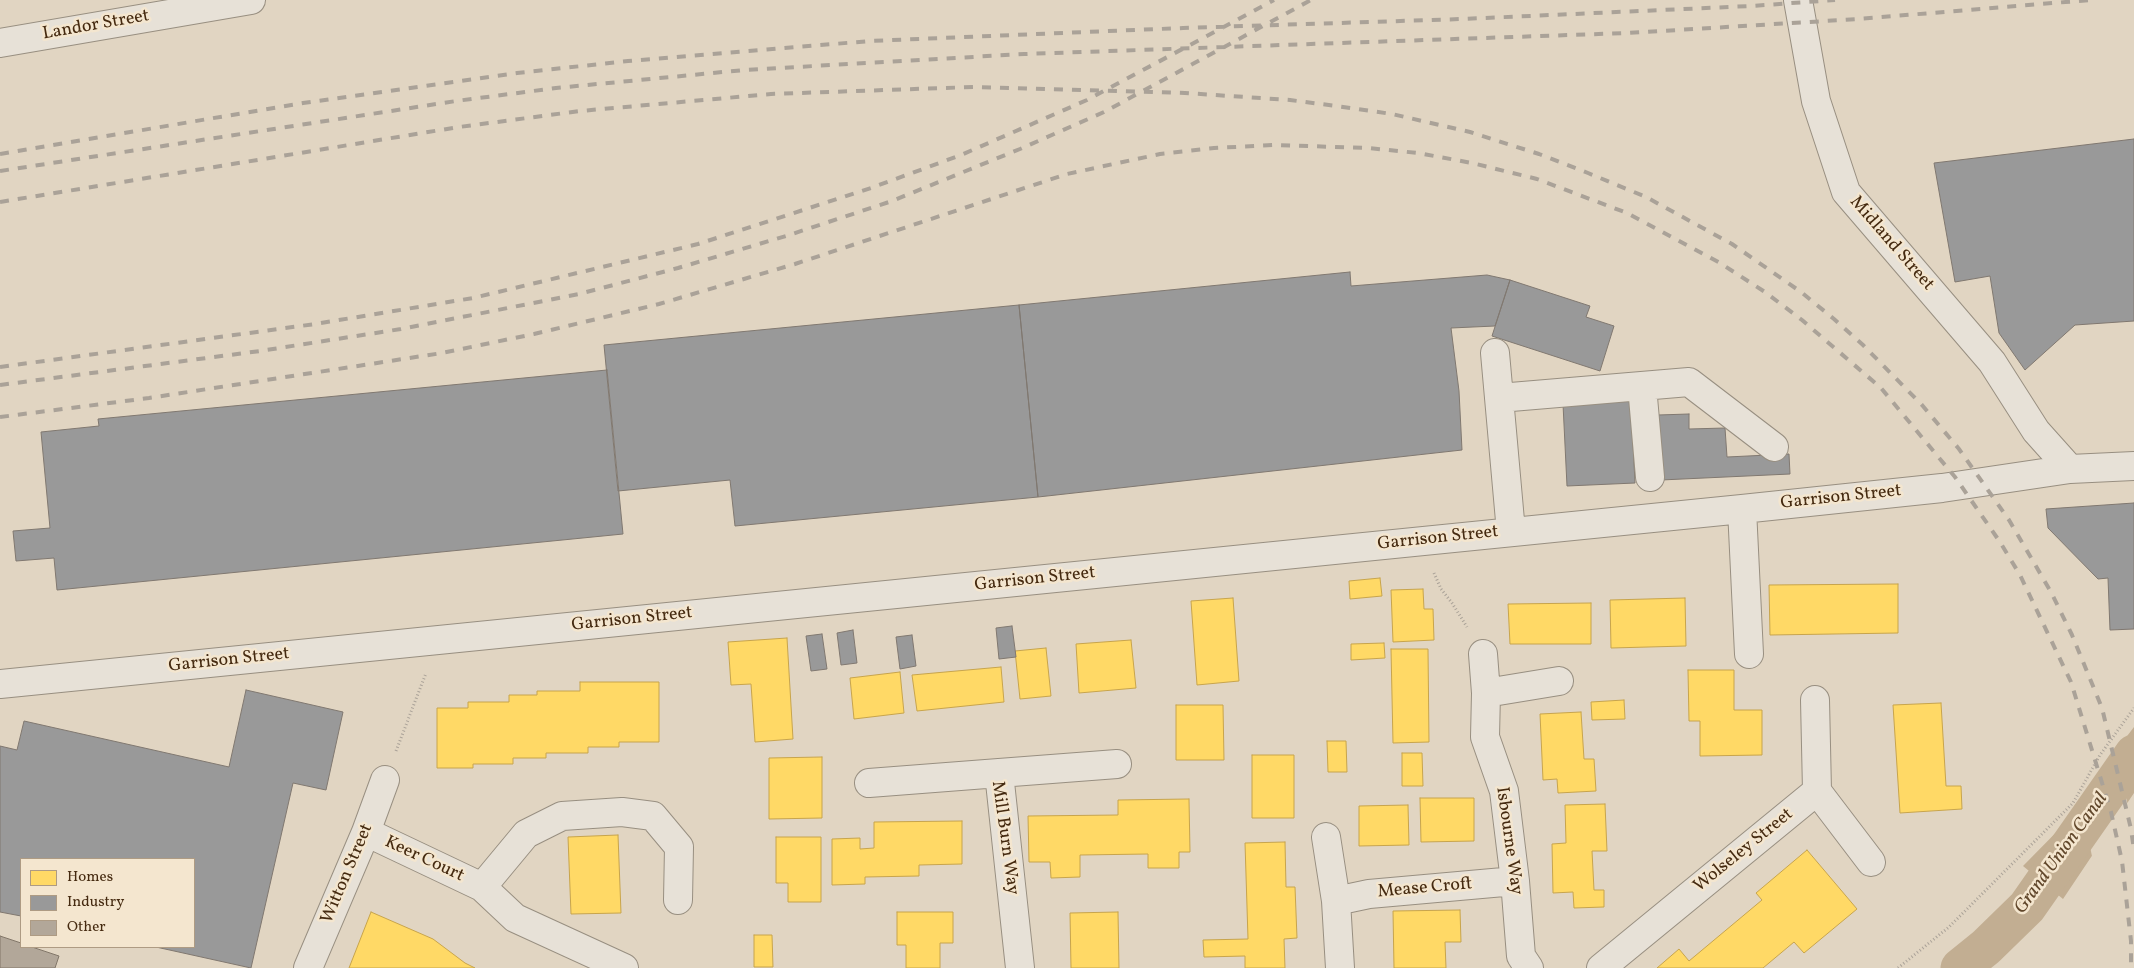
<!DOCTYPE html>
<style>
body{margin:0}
#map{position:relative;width:2134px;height:968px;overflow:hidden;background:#e1d5c2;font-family:Vollkorn,serif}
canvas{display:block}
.legend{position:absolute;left:20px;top:858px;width:175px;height:90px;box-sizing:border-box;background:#f4e6cf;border:1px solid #ae9b83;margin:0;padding:6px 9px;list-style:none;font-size:15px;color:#452a10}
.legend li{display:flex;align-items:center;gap:10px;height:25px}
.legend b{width:25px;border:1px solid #ae9b83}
</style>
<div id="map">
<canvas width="2134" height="968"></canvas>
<ul class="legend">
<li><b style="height:14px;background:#ffd966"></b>Homes</li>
<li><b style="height:14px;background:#999"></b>Industry</li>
<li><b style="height:14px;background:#b2a799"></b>Other</li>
</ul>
</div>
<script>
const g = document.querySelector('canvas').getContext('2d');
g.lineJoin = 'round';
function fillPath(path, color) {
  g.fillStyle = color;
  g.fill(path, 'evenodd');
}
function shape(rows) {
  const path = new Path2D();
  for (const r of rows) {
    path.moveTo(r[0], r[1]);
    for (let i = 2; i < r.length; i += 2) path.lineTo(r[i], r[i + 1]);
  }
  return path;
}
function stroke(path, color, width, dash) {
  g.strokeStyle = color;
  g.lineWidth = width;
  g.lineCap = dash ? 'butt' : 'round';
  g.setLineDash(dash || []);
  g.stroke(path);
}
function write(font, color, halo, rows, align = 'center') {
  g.font = font + ' Vollkorn,serif';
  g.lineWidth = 5;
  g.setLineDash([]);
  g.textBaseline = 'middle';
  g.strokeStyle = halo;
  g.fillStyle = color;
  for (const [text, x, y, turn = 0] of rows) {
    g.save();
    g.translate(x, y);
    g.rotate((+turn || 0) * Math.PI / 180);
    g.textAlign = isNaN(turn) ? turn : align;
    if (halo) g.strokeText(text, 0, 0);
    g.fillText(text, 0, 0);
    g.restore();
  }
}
const water = shape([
 [2134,727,2134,793,2063,899,2023,866,2087,801,2121,744]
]);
const pier = shape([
 [2115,748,2128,806,2093,861,2081,804]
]);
const homes = shape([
 [1380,578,1382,596,1350,599,1349,581,1380,578],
 [1898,584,1898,633,1770,635,1769,585,1898,584],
 [1423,589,1424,609,1433,609,1434,640,1393,642,1391,590,1423,589],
 [1233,598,1239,681,1197,685,1191,601,1233,598],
 [1685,598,1686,646,1611,648,1610,600,1685,598],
 [1591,603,1591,644,1510,644,1508,604,1591,603],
 [787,638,793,739,755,742,751,684,731,685,728,642,787,638],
 [1131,640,1136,688,1079,693,1076,644,1131,640],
 [1384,643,1385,658,1351,660,1351,644,1384,643],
 [1046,648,1051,696,1020,699,1015,651,1046,648],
 [1391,649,1428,649,1429,742,1393,743,1391,649],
 [1001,667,1004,702,917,711,912,675,1001,667],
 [1688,670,1734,670,1734,710,1762,710,1762,755,1700,756,1700,721,1689,721,1688,670],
 [900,672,904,713,854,719,850,678,900,672],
 [580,682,659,682,659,742,619,742,619,747,588,747,588,753,546,753,546,758,513,758,513,764,473,764,473,768,437,768,437,708,468,708,468,702,509,702,509,695,537,695,537,691,580,691,580,682],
 [1624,700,1625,719,1592,720,1591,702,1624,700],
 [1941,703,1946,786,1961,786,1962,809,1900,813,1893,705,1941,703],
 [1176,705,1223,705,1224,760,1176,760,1176,705],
 [1581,712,1584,759,1594,759,1596,791,1558,793,1557,779,1543,780,1540,714,1581,712],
 [1327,741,1346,741,1347,772,1328,772,1327,741],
 [1402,753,1422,753,1423,786,1402,786,1402,753],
 [1252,755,1294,755,1294,818,1252,818,1252,755],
 [822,757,822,818,769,819,769,758,822,757],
 [1420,798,1474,798,1474,841,1421,842,1420,798],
 [1189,799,1190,852,1179,852,1179,868,1148,868,1148,854,1080,855,1080,877,1051,878,1050,862,1029,862,1028,816,1118,815,1118,800,1189,799],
 [1605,804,1607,851,1592,851,1594,890,1604,890,1604,907,1574,908,1573,892,1553,893,1552,844,1566,843,1565,805,1605,804],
 [1408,805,1409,845,1359,846,1359,806,1408,805],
 [962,821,962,864,919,865,919,876,865,877,865,884,832,885,832,839,860,838,860,849,874,848,874,822,962,821],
 [618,835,621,913,571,914,568,837,618,835],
 [776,837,821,837,821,902,788,902,788,883,776,883,776,837],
 [1285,842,1286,887,1295,887,1297,938,1284,939,1285,968,1245,968,1245,956,1204,957,1203,940,1248,939,1245,843,1285,842],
 [1807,850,1857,909,1804,953,1794,942,1763,968,1657,968,1679,949,1689,961,1762,900,1756,893,1807,850],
 [1460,910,1461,942,1445,942,1446,968,1394,968,1393,911,1460,910],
 [371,912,433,939,465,963,475,968,349,968,371,912],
 [897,912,953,912,953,943,940,943,940,968,906,968,906,945,897,945,897,912],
 [1118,912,1119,968,1071,968,1070,913,1118,912],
 [754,935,772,935,773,967,754,967,754,935]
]);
const industry = shape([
 [2134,139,2134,321,2075,325,2025,370,1999,333,1990,276,1955,282,1934,163,2134,139],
 [1350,272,1351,286,1487,275,1510,280,1495,326,1451,328,1459,391,1462,450,1038,497,1019,305,1350,272],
 [1510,280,1590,306,1586,317,1614,326,1600,371,1492,336,1510,280],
 [1019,305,1038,497,735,526,730,480,618,491,604,345,1019,305],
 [607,370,623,534,57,590,54,558,16,561,13,531,50,528,41,432,99,426,98,419,607,370],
 [1631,401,1635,483,1567,486,1563,404,1631,401],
 [1689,414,1689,429,1725,428,1727,457,1789,454,1790,474,1661,480,1658,415,1689,414],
 [2134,503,2134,629,2110,630,2108,578,2098,579,2048,528,2046,509,2134,503],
 [1012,626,1016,657,999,659,996,628,1012,626],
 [853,630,857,663,841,665,837,633,853,630],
 [822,634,827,669,811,671,806,636,822,634],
 [912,635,916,666,900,669,896,637,912,635],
 [246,690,343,712,326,790,293,783,251,968,156,947,194,947,194,859,21,859,21,916,0,912,0,746,17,750,24,721,229,767,246,690]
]);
const canal = shape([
 [1960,968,1986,947,2027,907,2134,754]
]);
const building = shape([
 [0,936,21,943,21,947,32,947,59,956,55,968,0,968,0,936]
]);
const path = shape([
 [1434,573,1441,589,1452,603,1467,627],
 [396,751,426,673],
 [1898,968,1949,927,2073,803,2100,755,2134,708]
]);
const minor = shape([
 [1798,0,1816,101,1846,192,1992,362,2036,431,2070,469,2134,466],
 [0,43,251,0],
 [1495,353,1511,532],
 [1642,386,1650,477],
 [1499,398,1689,382,1774,447],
 [1742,509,1749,654],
 [1483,654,1486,693,1485,737,1504,791,1515,881,1521,956,1529,968],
 [0,684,1742,509,1942,488,2070,469],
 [1486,693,1559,681],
 [1815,700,1817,791],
 [999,773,1117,764],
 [869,783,999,773,1020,968],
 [1817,791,1871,862],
 [366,832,482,887,526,834,562,816,622,812,653,816,679,847,678,900],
 [1326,837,1336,901,1340,968],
 [482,887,515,918,624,968],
 [1336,901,1369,894,1515,881],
 [308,968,366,832,385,780],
 [1601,968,1817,791]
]);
const rail = shape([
 [0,154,303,103,517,73,628,61,870,41,1183,28,1462,19,1751,6,1835,0],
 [0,171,456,101,556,88,744,70,1024,54,1628,33,1858,19,2090,0],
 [0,202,459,127,580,111,771,94,973,87,1185,93,1290,100,1336,106,1392,114,1470,132,1539,154,1588,173,1646,197,1732,244,1801,292,1834,319,1863,345,1922,405,1959,449,2009,520,2051,592,2072,635,2102,708,2131,829,2134,850],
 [0,367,315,324,473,298,698,244,871,188,961,155,1087,100,1274,0],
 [0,385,260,351,401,329,579,294,678,268,786,236,892,201,1020,149,1104,112,1311,0],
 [0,417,149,398,442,353,534,334,659,304,795,264,1067,174,1160,154,1214,148,1274,145,1368,148,1418,153,1472,163,1537,179,1627,213,1720,263,1765,292,1802,320,1881,388,1955,477,2000,542,2020,575,2071,682,2111,812,2122,861,2131,941,2131,968]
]);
const streetNames = [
 ["Landor Street",96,26,-10],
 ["Midland Street",1891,244,49],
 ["Garrison Street",1841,498,-6],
 ["Garrison Street",1438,539,-6],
 ["Garrison Street",1035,580,-6],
 ["Garrison Street",632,620,-6],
 ["Garrison Street",229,661,-6],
 ["Mill Burn Way",1004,838,82],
 ["Isbourne Way",1508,841,82],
 ["Wolseley Street",1744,851,-39],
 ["Keer Court",424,860,25],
 ["Witton Street",348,874,-67],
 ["Mease Croft",1425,889,-5]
];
const waterNames = [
 ["Grand Union Canal",2062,854,-54]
];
fillPath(water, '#c2ae92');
fillPath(pier, '#e1d5c2');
fillPath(homes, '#ffd966');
stroke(homes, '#c7a44c', 1);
fillPath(industry, '#999');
stroke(industry, '#807870', 1);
stroke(canal, '#c2ae92', 39);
fillPath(building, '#b2a799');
stroke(building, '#827769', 1);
stroke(minor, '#988f81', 30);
stroke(path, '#aaa298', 3, [1, 2.5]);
stroke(minor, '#e7e1d7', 28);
stroke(rail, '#aaa298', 4, [9, 9]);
write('18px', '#452a10', '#f4e6cf', streetNames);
write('italic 19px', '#61472b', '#f4e6cf', waterNames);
</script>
